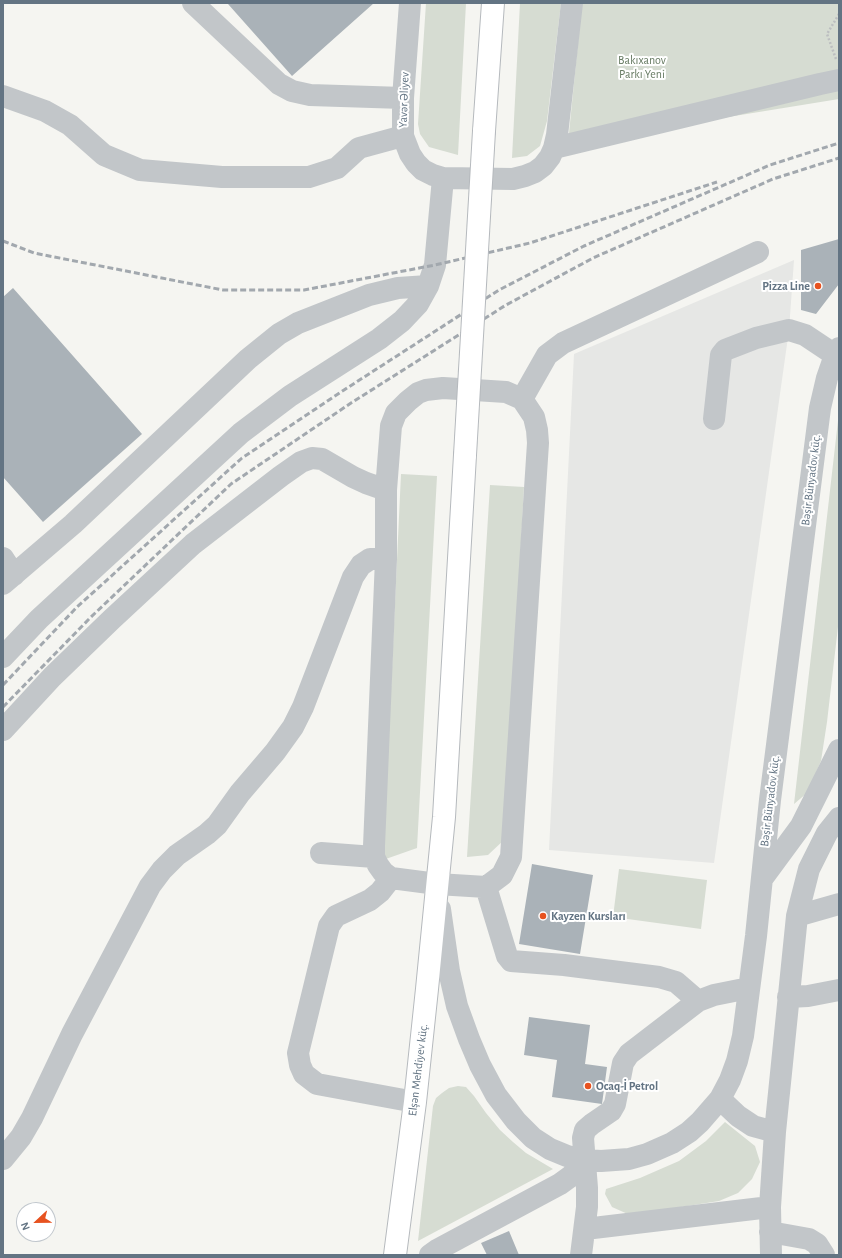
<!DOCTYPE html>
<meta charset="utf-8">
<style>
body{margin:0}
#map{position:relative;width:842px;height:1258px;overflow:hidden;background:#f5f5f1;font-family:"Alegreya Sans",sans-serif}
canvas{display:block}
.frame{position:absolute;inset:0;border:4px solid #637483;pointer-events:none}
.north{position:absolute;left:16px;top:1202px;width:40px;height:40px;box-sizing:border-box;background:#fff;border:1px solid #c1c7cd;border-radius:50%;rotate:248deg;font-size:11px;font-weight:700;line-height:16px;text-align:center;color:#637483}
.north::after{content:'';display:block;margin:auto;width:14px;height:18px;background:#e7521f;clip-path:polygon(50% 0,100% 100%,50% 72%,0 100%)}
</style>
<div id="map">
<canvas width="842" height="1258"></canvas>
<div class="frame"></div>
<div class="north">N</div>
</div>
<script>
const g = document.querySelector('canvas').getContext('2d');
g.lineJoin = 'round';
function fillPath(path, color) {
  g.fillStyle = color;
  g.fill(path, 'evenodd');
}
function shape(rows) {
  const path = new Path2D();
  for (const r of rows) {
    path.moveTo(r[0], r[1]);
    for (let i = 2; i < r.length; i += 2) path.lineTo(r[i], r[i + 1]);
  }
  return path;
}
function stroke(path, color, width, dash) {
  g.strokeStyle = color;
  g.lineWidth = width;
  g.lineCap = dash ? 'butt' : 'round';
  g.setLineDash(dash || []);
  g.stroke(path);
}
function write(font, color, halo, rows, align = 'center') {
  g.font = font + ' "Alegreya Sans",sans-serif';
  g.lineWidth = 4;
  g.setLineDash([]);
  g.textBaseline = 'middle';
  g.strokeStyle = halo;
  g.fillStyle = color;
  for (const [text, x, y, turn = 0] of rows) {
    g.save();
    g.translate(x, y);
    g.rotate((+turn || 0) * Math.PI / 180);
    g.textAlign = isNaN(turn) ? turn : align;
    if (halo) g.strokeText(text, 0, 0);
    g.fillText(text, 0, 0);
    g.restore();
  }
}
const built = shape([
 [794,260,789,330,714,863,549,850,574,354]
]);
const green = shape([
 [426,3,466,3,458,155,429,147,420,134,418,124],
 [520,3,561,3,547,121,540,146,527,156,512,158],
 [582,3,839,3,839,99,568,143],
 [839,412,839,618,827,722,821,761,807,793,794,804],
 [401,474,437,476,417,848,383,860],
 [490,485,524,487,505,839,488,855,467,857],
 [619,869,707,880,701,929,613,917],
 [458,1086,466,1087,474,1096,486,1113,500,1130,513,1142,526,1153,553,1169,418,1241,433,1106,436,1098,442,1093,449,1088],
 [725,1122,755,1146,760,1162,752,1179,738,1193,719,1201,630,1215,612,1207,605,1194,606,1189,640,1178,679,1161,706,1141]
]);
const building = shape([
 [228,3,374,3,292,76,228,4],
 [839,239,839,284,816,314,801,310,801,250],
 [13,288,142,434,43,522,3,477,3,297],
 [532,864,593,875,580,954,519,944],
 [529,1017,590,1025,585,1064,607,1067,602,1104,552,1097,557,1060,524,1055],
 [509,1231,519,1255,487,1255,481,1243]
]);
const path = shape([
 [836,59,827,34,839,14]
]);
const minor = shape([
 [193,3,279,84,292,91,310,95,403,98],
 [410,3,403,98,403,136,410,154,416,163,423,170,433,175,443,178,513,179,525,176,535,172,543,166,550,157,554,148,557,135,572,3],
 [3,96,45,111,70,125,104,155,140,170,222,177,309,177,337,168,359,148,403,136],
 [554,148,820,84,839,80],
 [443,388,506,392,522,399,534,417,537,430,538,443,511,857,502,875,486,887,437,884,391,878,383,872,378,865,374,857,374,846,386,559,386,490,391,426,396,413,408,401,418,393,426,390,443,388],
 [522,399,547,355,563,343,758,252],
 [714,419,721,355,725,350,756,338,789,330,805,335,835,355],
 [3,558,14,575],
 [3,584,73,524,248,359,279,334,298,323,369,295,398,288,428,286],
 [3,657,39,619,241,433,290,396,379,339,402,321,418,304,428,286,435,265,443,178],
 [3,730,52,677,112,619,193,544,281,476,301,462,312,458,322,459,353,477,366,483,386,490],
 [321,853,374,857],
 [391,878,380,892,370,900,336,916,329,926,298,1053,300,1065,304,1074,317,1084,415,1102],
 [762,879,801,826,839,750],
 [486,887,507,956,511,961,564,965,659,977,676,982,698,1001],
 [440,909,449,971,457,1006,469,1039,480,1065,496,1095,516,1121,533,1138,550,1149,567,1156,585,1160,601,1161,629,1159,647,1154,672,1143,689,1132,700,1122,720,1099,730,1080,737,1061,743,1036,756,936,770,800,820,408,827,378,835,355,839,348],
 [797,916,839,904],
 [788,997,808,996,839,990],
 [720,1099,738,1116,753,1126,775,1132],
 [3,1159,21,1137,32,1118,72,1034,150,886,162,870,177,855,207,834,217,825,240,793,275,752,293,727,303,707,353,577,361,565,370,559,386,559],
 [585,1229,770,1207],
 [770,1232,809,1239,817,1244,824,1255],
 [430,1255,437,1250,560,1184,571,1176,585,1160],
 [581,1255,587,1207,587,1188,583,1138,585,1130,592,1124,611,1111,615,1104,623,1063,629,1054,698,1001,714,995,749,988],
 [771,1255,770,1207,775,1132,797,916,809,869,827,833,839,818]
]);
const major = shape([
 [484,131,493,3],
 [395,1255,415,1102,427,989,444,817,465,455]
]);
const rail = shape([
 [3,241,34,253,223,290,304,290,435,265,530,243,717,182],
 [3,685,77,607,242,458,344,390,499,290,584,246,770,165,839,143],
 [3,707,91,617,231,484,351,403,506,305,593,258,773,179,839,158]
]);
const majorBridge = shape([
 [465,455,484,131]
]);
const markers = [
 [818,286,4,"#e7521f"],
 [543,916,4,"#e7521f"],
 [588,1086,4,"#e7521f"]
];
const parkNames = [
 ["Bakıxanov",642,60],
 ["Parkı Yeni",642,74]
];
const streetNames = [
 ["Yavər Əliyev",404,100,-88],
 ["Bəşir Bünyadov küç.",811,480,-83],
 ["Bəşir Bünyadov küç.",770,801,-83],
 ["Elşən Mehdiyev küç.",418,1070,-83]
];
const poiNames = [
 ["Pizza Line",810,286,"right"],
 ["Kayzen Kursları",551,916],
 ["Ocaq-İ Petrol",596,1086]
];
fillPath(built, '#e6e7e5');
fillPath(green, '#d6dcd2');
fillPath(building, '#aab2b8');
stroke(major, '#b5b9bd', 24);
stroke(path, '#bcbec0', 2.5, [2, 2]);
stroke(minor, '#c2c6c9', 22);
stroke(major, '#fff', 22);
stroke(rail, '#a2a8ae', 3, [6, 3]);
stroke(majorBridge, '#b5b9bd', 24, []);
stroke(majorBridge, '#fff', 22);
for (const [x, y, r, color] of markers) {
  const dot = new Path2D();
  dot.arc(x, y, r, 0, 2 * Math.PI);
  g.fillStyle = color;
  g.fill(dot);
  stroke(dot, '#fff', 1.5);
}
write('12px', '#667a62', '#fff', parkNames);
write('12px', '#637483', '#fff', streetNames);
write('bold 12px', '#637483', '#fff', poiNames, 'left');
</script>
